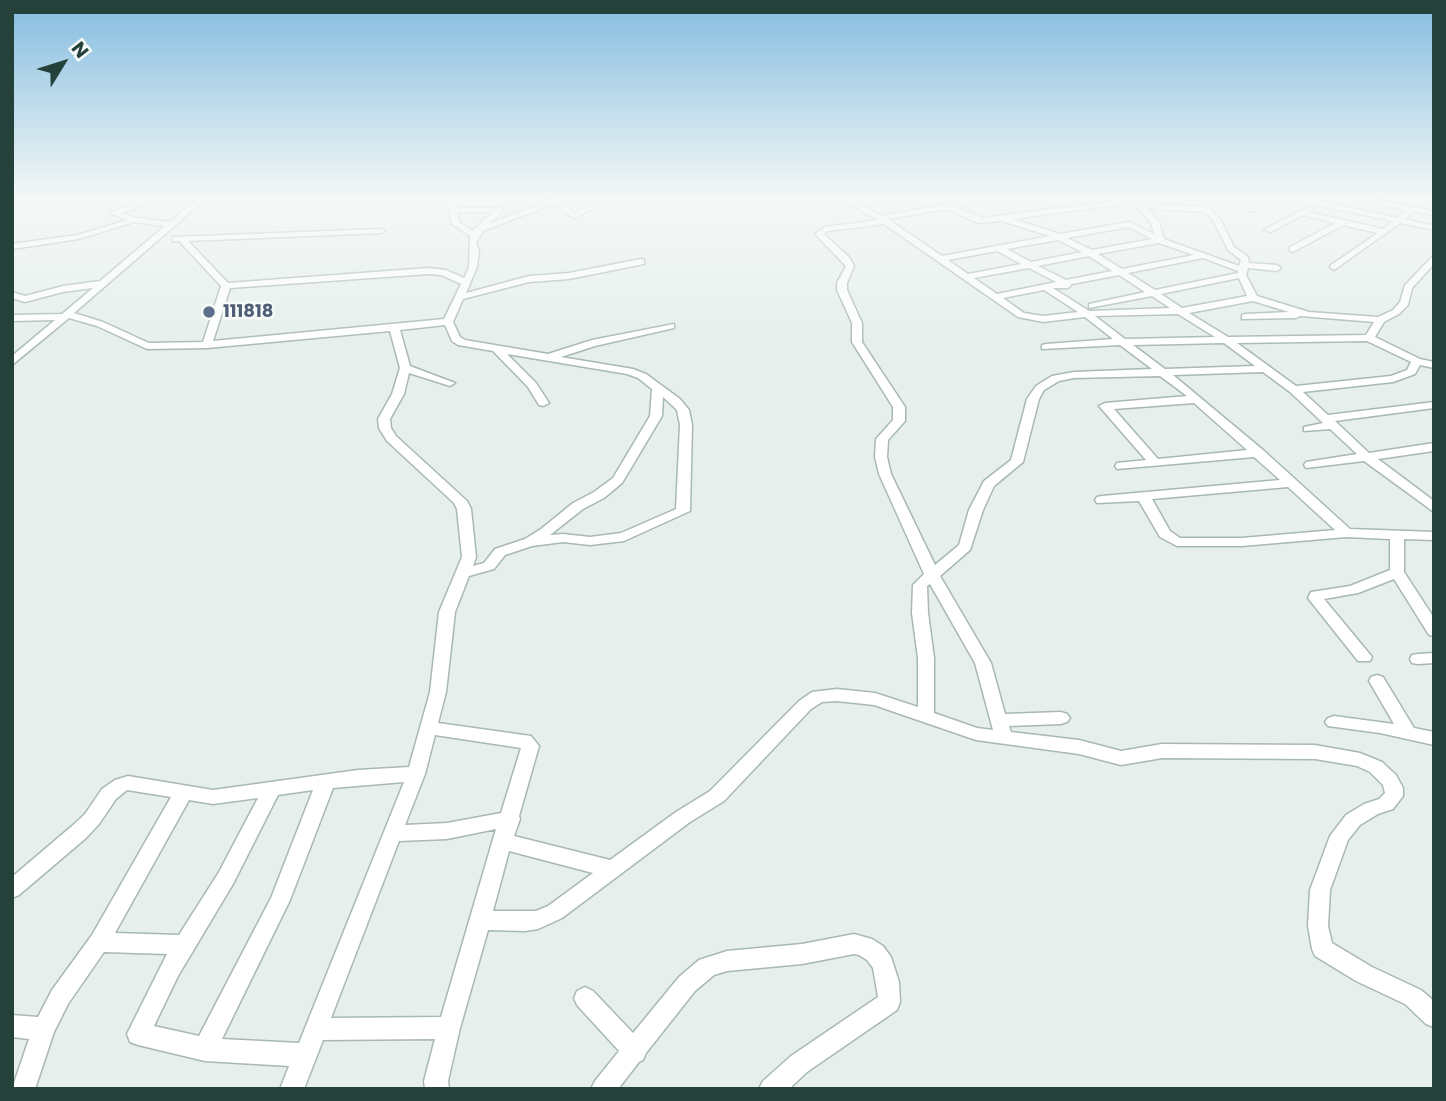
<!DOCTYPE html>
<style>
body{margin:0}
#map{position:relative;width:1446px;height:1101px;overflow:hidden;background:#e6efeb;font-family:Poppins,sans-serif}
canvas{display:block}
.frame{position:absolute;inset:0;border:14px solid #24423a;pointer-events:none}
.north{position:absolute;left:28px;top:28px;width:70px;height:70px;-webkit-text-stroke:5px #f7fbf9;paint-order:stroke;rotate:52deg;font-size:19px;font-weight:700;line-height:28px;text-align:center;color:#24423a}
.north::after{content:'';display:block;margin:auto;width:24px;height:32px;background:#24423a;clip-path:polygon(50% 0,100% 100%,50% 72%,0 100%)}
</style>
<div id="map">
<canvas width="1446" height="1101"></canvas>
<div class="frame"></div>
<div class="north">N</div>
</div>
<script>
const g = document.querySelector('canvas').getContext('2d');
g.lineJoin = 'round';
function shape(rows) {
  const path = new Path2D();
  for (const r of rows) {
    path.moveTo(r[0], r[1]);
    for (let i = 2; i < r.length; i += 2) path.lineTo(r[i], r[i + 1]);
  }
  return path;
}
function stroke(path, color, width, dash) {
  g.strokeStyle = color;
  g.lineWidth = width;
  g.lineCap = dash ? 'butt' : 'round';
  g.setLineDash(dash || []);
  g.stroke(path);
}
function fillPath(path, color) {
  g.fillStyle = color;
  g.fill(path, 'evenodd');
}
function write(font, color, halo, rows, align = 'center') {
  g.font = font + ' Poppins,sans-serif';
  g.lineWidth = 5;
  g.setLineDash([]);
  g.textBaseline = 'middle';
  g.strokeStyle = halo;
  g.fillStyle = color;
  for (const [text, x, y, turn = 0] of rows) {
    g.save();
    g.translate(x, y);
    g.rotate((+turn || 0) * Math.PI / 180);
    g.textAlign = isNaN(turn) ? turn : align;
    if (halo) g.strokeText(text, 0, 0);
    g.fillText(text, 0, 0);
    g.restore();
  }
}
const minor = shape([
 [196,199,227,199,201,203,74,313,103,322,149,343,203,342,221,286,179,241,173,241,173,237,381,229,385,231,381,233,188,241,228,283,428,268,446,270,464,278,469,267,470,236,452,224,448,207,449,199,457,199,456,208,502,208,502,212,489,224,553,199,566,199,560,202,575,213,602,199,613,199,574,218,553,204,483,231,476,242,479,252,477,267,466,293,529,276,569,273,641,259,644,260,644,264,569,279,529,282,463,299,453,322,460,337,465,340,548,354,592,340,674,324,674,328,595,346,561,357,633,369,646,374,680,399,689,410,692,425,690,511,624,541,590,545,563,542,532,546,505,555,494,569,469,576,455,612,446,692,438,723,531,736,539,746,519,816,520,819,514,836,610,860,676,812,710,791,799,701,812,692,837,689,875,693,918,707,918,658,912,613,913,585,924,574,879,474,875,457,876,439,893,420,893,407,852,342,852,323,837,290,837,283,846,266,815,234,825,227,878,220,841,199,851,199,882,216,973,199,991,199,955,207,982,218,1127,199,1141,203,1204,207,1207,199,1215,199,1211,210,1220,219,1234,247,1248,257,1249,263,1277,265,1281,268,1277,271,1248,268,1246,275,1257,296,1309,312,1378,317,1393,310,1400,302,1405,285,1434,255,1434,264,1412,288,1408,305,1399,314,1384,322,1375,337,1420,359,1434,362,1434,368,1420,365,1415,374,1393,382,1303,392,1328,415,1434,402,1434,408,1335,421,1369,453,1434,443,1434,451,1378,459,1434,501,1434,512,1364,461,1306,468,1304,465,1306,462,1357,454,1330,429,1304,431,1304,427,1323,423,1290,392,1263,372,1173,375,1263,450,1350,529,1434,532,1434,540,1404,539,1404,572,1434,618,1434,636,1429,635,1394,579,1358,593,1324,599,1372,657,1370,661,1358,661,1308,598,1311,592,1350,586,1390,570,1390,539,1346,537,1242,546,1177,546,1160,537,1139,501,1097,503,1095,500,1097,497,1102,496,1280,480,1254,457,1117,469,1115,466,1117,463,1146,460,1099,406,1105,403,1187,396,1160,376,1074,378,1059,381,1044,390,1039,399,1023,462,994,486,983,510,970,550,940,576,991,663,1005,714,1061,712,1067,714,1070,718,1067,722,1061,724,1009,726,1011,732,1079,740,1121,751,1162,744,1315,745,1360,753,1382,762,1396,775,1403,788,1403,796,1393,809,1378,814,1360,825,1348,840,1330,890,1328,926,1332,943,1372,967,1421,990,1434,1001,1434,1027,1426,1024,1405,1004,1356,981,1315,956,1312,949,1308,926,1310,890,1330,836,1346,815,1364,804,1379,799,1385,793,1383,785,1370,772,1357,766,1315,759,1162,758,1121,765,1079,754,976,740,874,705,837,701,822,702,811,709,724,801,690,822,562,918,538,929,525,931,488,930,460,1028,448,1081,449,1089,425,1089,424,1081,435,1039,323,1040,304,1089,280,1089,289,1066,205,1061,138,1045,130,1042,127,1034,167,954,104,952,68,1004,54,1032,35,1089,12,1089,29,1039,12,1037,12,1015,38,1017,52,990,92,935,171,797,127,790,116,799,99,824,86,838,19,895,12,898,12,877,72,826,85,814,102,789,115,780,128,776,213,790,358,770,409,767,430,692,439,612,462,557,457,509,454,503,387,441,379,428,378,419,392,394,400,368,390,331,207,348,147,349,97,326,69,318,12,365,12,356,55,320,12,321,12,315,62,314,93,288,63,292,25,302,12,298,12,292,25,296,63,286,100,281,165,226,134,222,79,239,12,249,12,244,78,235,127,220,110,213,141,200,144,200,144,204,121,213,136,218,170,222,196,199],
 [1130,203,1137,207,1151,223,1154,234,1130,222,1060,234,1013,219,1130,203],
 [1147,208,1205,212,1213,220,1228,250,1241,260,1239,266,1164,239,1159,222,1147,208],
 [946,209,978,223,1002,221,1050,236,942,256,888,219,946,209],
 [457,212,492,212,473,231,460,223,457,212],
 [884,224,1018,317,1043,322,1085,317,1113,339,1046,344,1042,345,1042,349,1120,345,1152,369,1074,372,1052,376,1036,386,1027,399,1011,460,984,481,969,510,959,545,935,565,891,474,887,457,888,440,905,421,905,407,862,342,862,323,847,290,847,283,854,266,849,257,824,234,827,231,884,224],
 [1129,227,1152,239,1092,250,1067,238,1129,227],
 [1058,240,1082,252,1031,262,1007,249,1058,240],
 [1159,243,1194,255,1122,269,1098,254,1159,243],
 [997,251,1021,264,968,274,948,260,997,251],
 [1089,256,1112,271,1066,280,1038,266,1089,256],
 [1203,258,1238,271,1238,273,1155,290,1128,273,1203,258],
 [1029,268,1056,282,997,294,974,278,1029,268],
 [428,274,441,275,461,284,444,319,213,341,230,288,428,274],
 [1119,275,1145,292,1089,304,1089,308,1152,296,1170,308,1089,311,1053,288,1068,288,1072,284,1119,275],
 [1239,278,1247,296,1182,308,1161,294,1239,278],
 [1044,290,1078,312,1043,316,1024,313,1003,298,1044,290],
 [1253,301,1289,312,1245,314,1242,315,1242,319,1296,318,1300,316,1374,322,1366,335,1228,337,1189,313,1253,301],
 [1178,314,1215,337,1125,339,1095,316,1178,314],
 [445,325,452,341,458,345,493,351,528,387,539,405,543,406,549,403,536,383,507,354,627,374,638,378,652,389,650,416,613,478,594,492,573,503,541,529,525,539,495,549,484,563,473,566,476,557,471,509,467,501,396,436,391,428,390,419,404,394,409,373,450,386,455,383,410,366,400,330,445,325],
 [1367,341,1411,362,1407,370,1391,376,1296,386,1237,343,1367,341],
 [1224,343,1255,366,1165,369,1133,345,1224,343],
 [663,397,677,410,680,425,676,509,621,533,590,537,563,534,550,535,583,509,604,498,622,483,662,416,663,397],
 [1194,403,1247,450,1158,459,1114,409,1194,403],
 [1288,487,1335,530,1242,538,1180,538,1170,531,1152,499,1288,487],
 [930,584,975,663,993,730,977,728,934,713,934,658,928,613,927,586,930,584],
 [435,735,521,748,501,813,447,823,405,825,425,774,435,735],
 [404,782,299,1043,222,1039,290,900,333,788,404,782],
 [313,790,271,898,199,1036,154,1026,178,976,233,884,278,795,313,790],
 [258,798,219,872,179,935,115,933,189,800,213,804,258,798],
 [496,829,441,1017,331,1018,399,841,447,839,496,829],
 [509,851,593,873,548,906,536,911,493,911,509,851],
 [1264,199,1274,199,1256,211,1250,211,1250,207,1264,199],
 [1357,199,1374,199,1434,211,1434,215,1414,211,1405,219,1434,226,1434,230,1400,223,1334,270,1330,267,1331,265,1378,233,1343,225,1293,252,1290,251,1290,247,1335,223,1302,215,1271,232,1264,230,1310,206,1314,208,1308,212,1383,229,1393,221,1316,205,1315,203,1319,201,1397,218,1406,210,1357,199],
 [1434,653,1434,663,1418,664,1412,663,1410,659,1412,655,1418,654,1434,653],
 [1377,675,1383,677,1414,728,1434,732,1434,745,1380,733,1328,726,1325,722,1328,718,1334,716,1394,724,1369,681,1371,677,1377,675],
 [854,934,872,939,883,946,891,957,899,982,900,1002,897,1010,807,1072,789,1089,759,1089,763,1081,791,1056,878,997,873,968,867,960,859,955,854,954,802,964,727,971,714,975,695,991,646,1053,643,1060,639,1062,618,1089,591,1089,595,1081,619,1051,577,1005,574,998,577,991,585,987,593,991,633,1033,679,977,699,960,727,951,802,944,854,934]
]);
const markers = [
 [209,312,7,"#5c6f8a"]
];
const farServicenames = [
 ["111818",223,312]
];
stroke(minor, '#a8b8b2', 3);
fillPath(minor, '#fff');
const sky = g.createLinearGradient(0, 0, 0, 353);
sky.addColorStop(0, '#84bce0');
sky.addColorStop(0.56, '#f4f8f6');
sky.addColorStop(1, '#f4f8f600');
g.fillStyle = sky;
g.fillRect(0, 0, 1446, 353);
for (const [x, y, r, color] of markers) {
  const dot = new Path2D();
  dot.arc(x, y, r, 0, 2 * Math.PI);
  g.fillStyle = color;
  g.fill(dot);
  stroke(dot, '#f7fbf9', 2.5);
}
write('bold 18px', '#4e5e75', '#f7fbf9', farServicenames, 'left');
</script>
